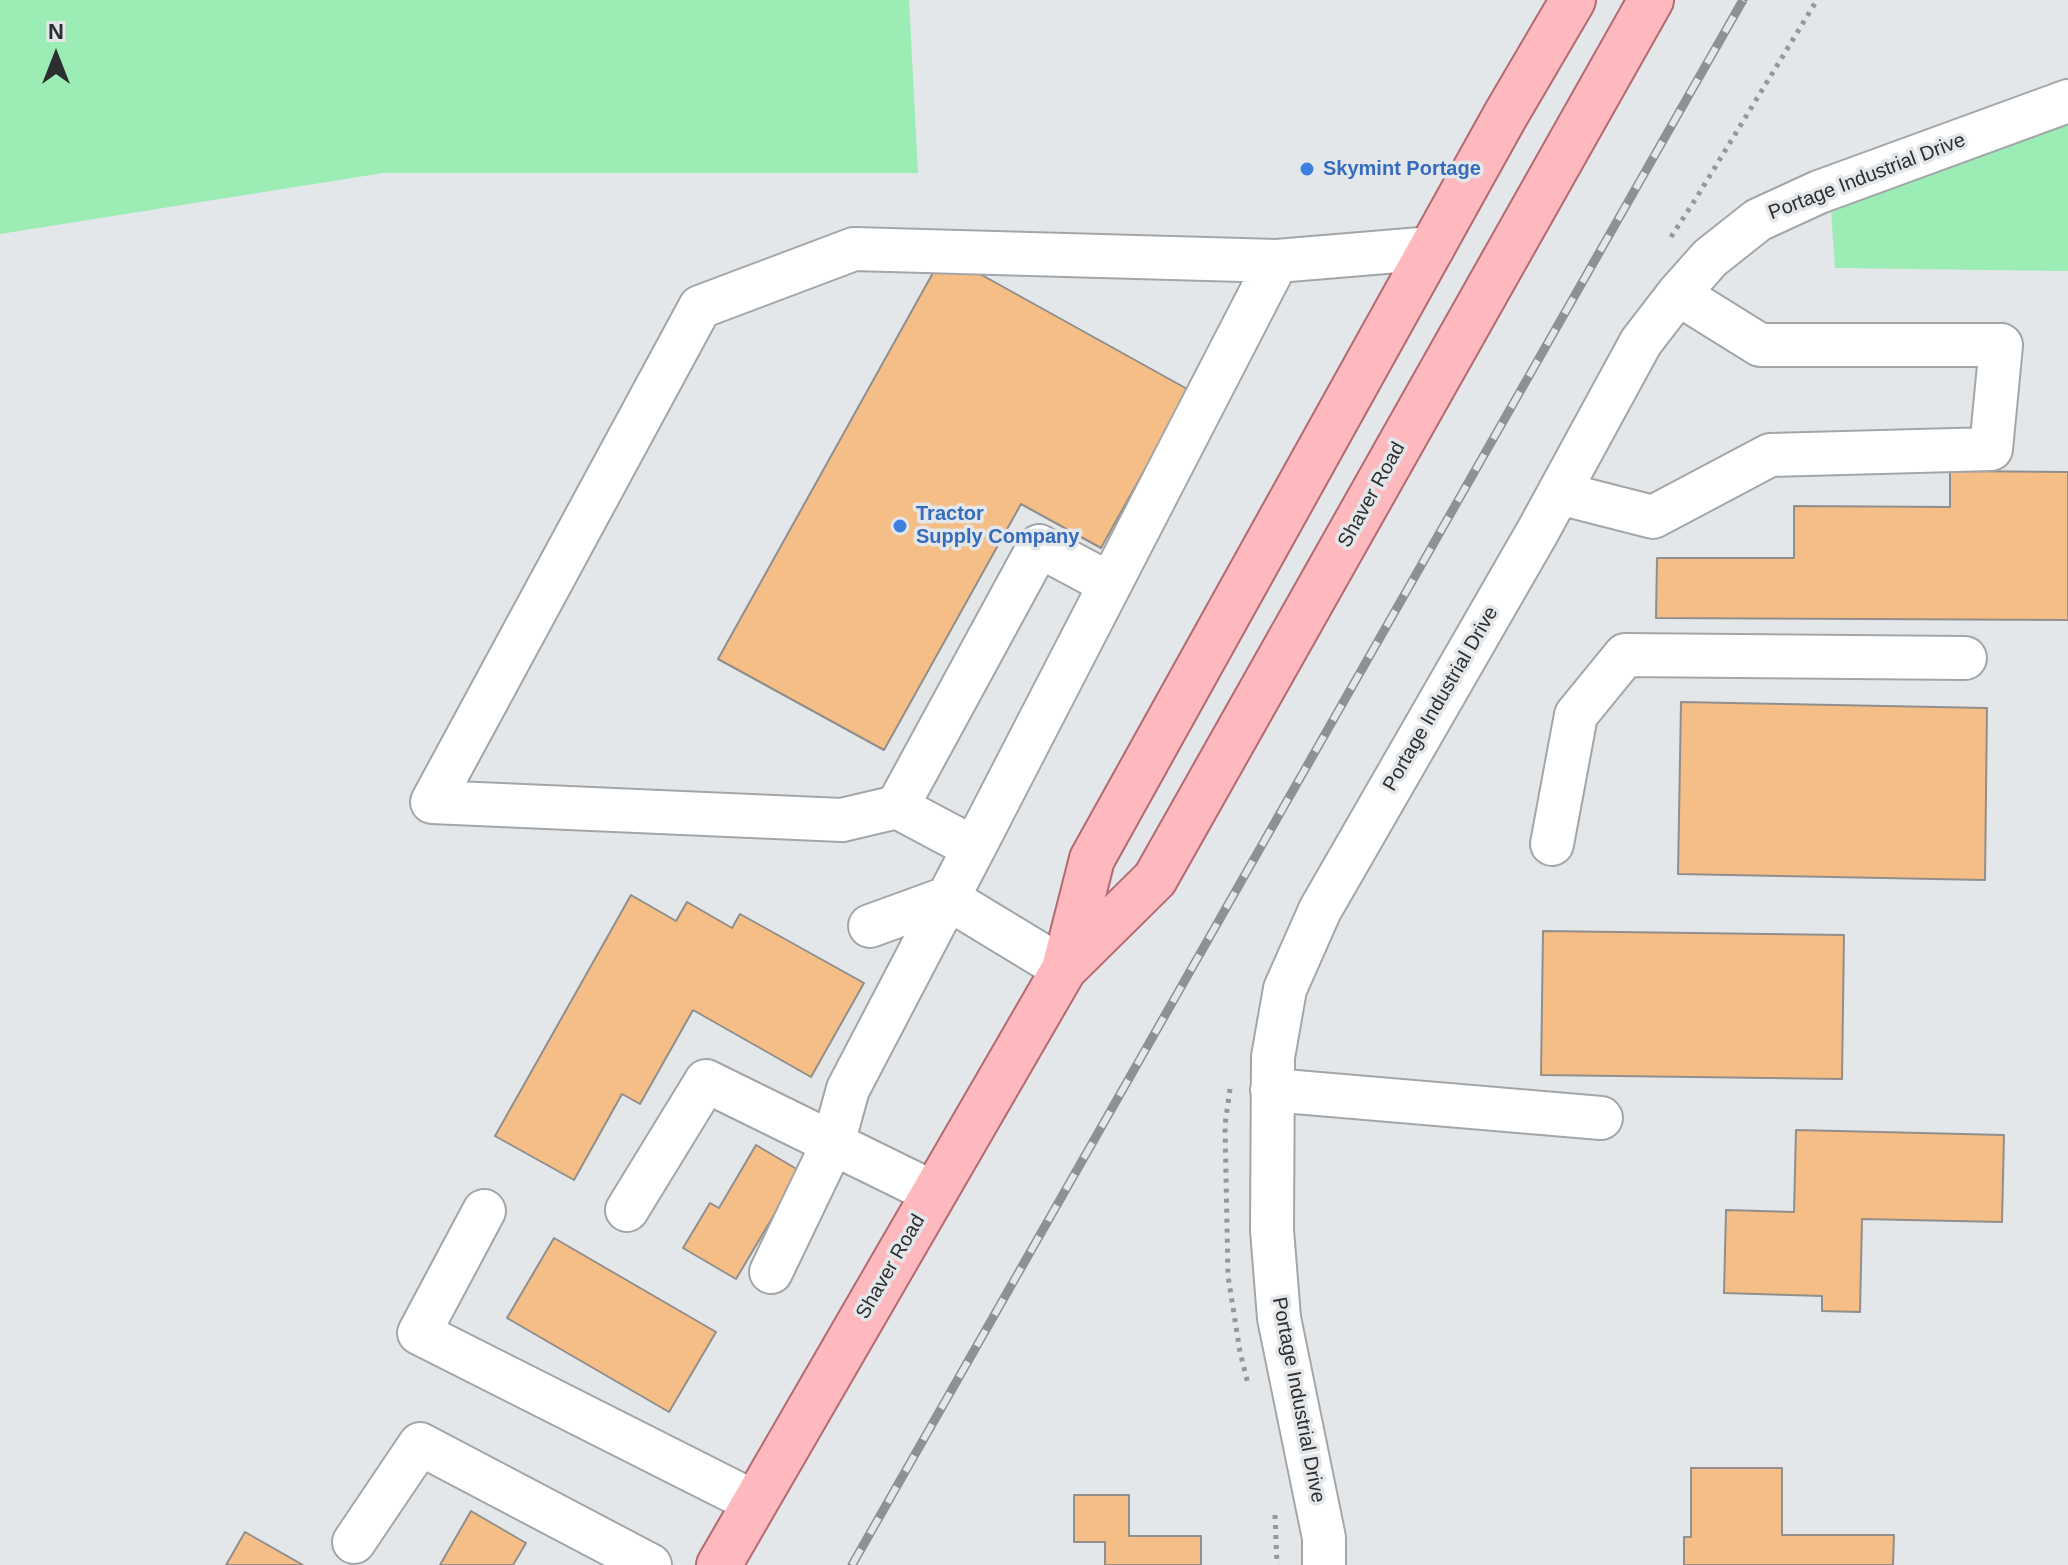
<!DOCTYPE html>
<style>
body{margin:0}
#map{position:relative;width:2068px;height:1565px;overflow:hidden;background:#e4e7ea;font-family:Helvetica,sans-serif}
canvas{display:block}
.north{position:absolute;left:16px;top:16px;width:80px;height:80px;-webkit-text-stroke:6px #e4e7ea;paint-order:stroke;rotate:0deg;font-size:22px;font-weight:700;line-height:32px;text-align:center;color:#2d2e2f}
.north::after{content:'';display:block;margin:auto;width:28px;height:36px;background:#2d2e2f;clip-path:polygon(50% 0,100% 100%,50% 72%,0 100%)}
</style>
<div id="map">
<canvas width="2068" height="1565"></canvas>
<div class="north">N</div>
</div>
<script>
const g = document.querySelector('canvas').getContext('2d');
g.lineJoin = 'round';
function fillPath(path, color) {
  g.fillStyle = color;
  g.fill(path, 'evenodd');
}
function shape(rows) {
  const path = new Path2D();
  for (const r of rows) {
    path.moveTo(r[0], r[1]);
    for (let i = 2; i < r.length; i += 2) path.lineTo(r[i], r[i + 1]);
  }
  return path;
}
function stroke(path, color, width, dash) {
  g.strokeStyle = color;
  g.lineWidth = width;
  g.lineCap = dash ? 'butt' : 'round';
  g.setLineDash(dash || []);
  g.stroke(path);
}
function write(font, color, halo, rows, align = 'center') {
  g.font = font + ' Helvetica,sans-serif';
  g.lineWidth = 7;
  g.setLineDash([]);
  g.textBaseline = 'middle';
  g.strokeStyle = halo;
  g.fillStyle = color;
  for (const [text, x, y, turn = 0] of rows) {
    g.save();
    g.translate(x, y);
    g.rotate((+turn || 0) * Math.PI / 180);
    g.textAlign = isNaN(turn) ? turn : align;
    if (halo) g.strokeText(text, 0, 0);
    g.fillText(text, 0, 0);
    g.restore();
  }
}
const green = shape([
 [0,0,909,0,918,173,383,173,0,234],
 [2068,118,2068,271,1835,268,1831,210]
]);
const building = shape([
 [971,269,1189,390,1101,548,1021,504,884,750,718,659,934,271,971,269],
 [1950,471,2068,472,2068,620,1656,618,1657,558,1794,558,1794,506,1950,507,1950,471],
 [1681,702,1987,708,1985,880,1678,874,1681,702],
 [631,895,676,921,687,902,732,928,740,914,864,983,811,1077,693,1010,640,1104,622,1094,574,1180,495,1136,631,895],
 [1543,931,1844,935,1842,1079,1541,1075,1543,931],
 [1796,1130,2004,1135,2002,1222,1862,1219,1860,1312,1822,1311,1822,1296,1724,1293,1726,1210,1794,1212,1796,1130],
 [756,1145,800,1171,736,1279,683,1248,710,1203,719,1208,756,1145],
 [554,1238,716,1332,669,1412,507,1318,554,1238],
 [1691,1468,1782,1468,1782,1535,1894,1535,1893,1565,1684,1565,1684,1537,1691,1537,1691,1468],
 [1074,1495,1129,1495,1129,1536,1201,1536,1201,1565,1105,1565,1105,1542,1074,1542,1074,1495],
 [471,1511,526,1543,513,1565,440,1565,471,1511],
 [245,1532,303,1565,226,1565,245,1532]
]);
const path = shape([
 [1671,237,1695,200,1817,0],
 [1230,1089,1225,1125,1228,1276,1240,1352,1248,1384],
 [1275,1515,1277,1565]
]);
const minor = shape([
 [1559,493,1653,517,1770,455,1991,449,2001,345,1760,345,1678,294],
 [897,807,1039,546,1110,584],
 [1552,844,1576,715,1625,655,1965,658],
 [974,848,1277,261,1433,248],
 [870,926,947,898,1064,969],
 [1272,1090,1601,1118],
 [627,1210,706,1081,934,1193],
 [484,1211,419,1333,754,1502],
 [771,1272,833,1143,848,1089,974,848,897,807,842,820,432,802,700,307,854,249,1277,261],
 [354,1542,420,1444,650,1565],
 [1324,1565,1324,1538,1279,1318,1272,1230,1273,1057,1285,989,1320,910,1538,531,1641,342,1678,294,1710,258,1758,220,1819,192,2068,101]
]);
const major = shape([
 [1064,969,1092,859,1505,116,1573,0],
 [719,1565,1064,969,1155,879,1651,0]
]);
const rail = shape([
 [852,1565,1743,0]
]);
const markers = [
 [1307,169,8,"#3f7fe0"],
 [900,526,8,"#3f7fe0"]
];
const shopNames = [
 ["Skymint Portage",1323,169],
 ["Tractor",916,514],
 ["Supply Company",916,537]
];
const streetNames = [
 ["Portage Industrial Drive",1867,177,-21],
 ["Shaver Road",1372,495,-61],
 ["Portage Industrial Drive",1441,699,-60],
 ["Shaver Road",891,1267,-60],
 ["Portage Industrial Drive",1298,1400,79]
];
fillPath(green, '#9becb5');
fillPath(building, '#f5be86');
stroke(building, '#918e8b', 2);
stroke(minor, '#a3a6a9', 46);
stroke(major, '#b36a70', 48);
stroke(path, '#95989a', 5, [4, 6]);
stroke(minor, '#fff', 42);
stroke(major, '#fdb9be', 44);
stroke(rail, '#8e9092', 9);
stroke(rail, '#e4e7ea', 6, [18]);
for (const [x, y, r, color] of markers) {
  const dot = new Path2D();
  dot.arc(x, y, r, 0, 2 * Math.PI);
  g.fillStyle = color;
  g.fill(dot);
  stroke(dot, '#e4e7ea', 3);
}
write('bold 20px', '#366cbe', '#e4e7ea', shopNames, 'left');
write('20px', '#2d2e2f', '#e4e7ea', streetNames);
</script>
